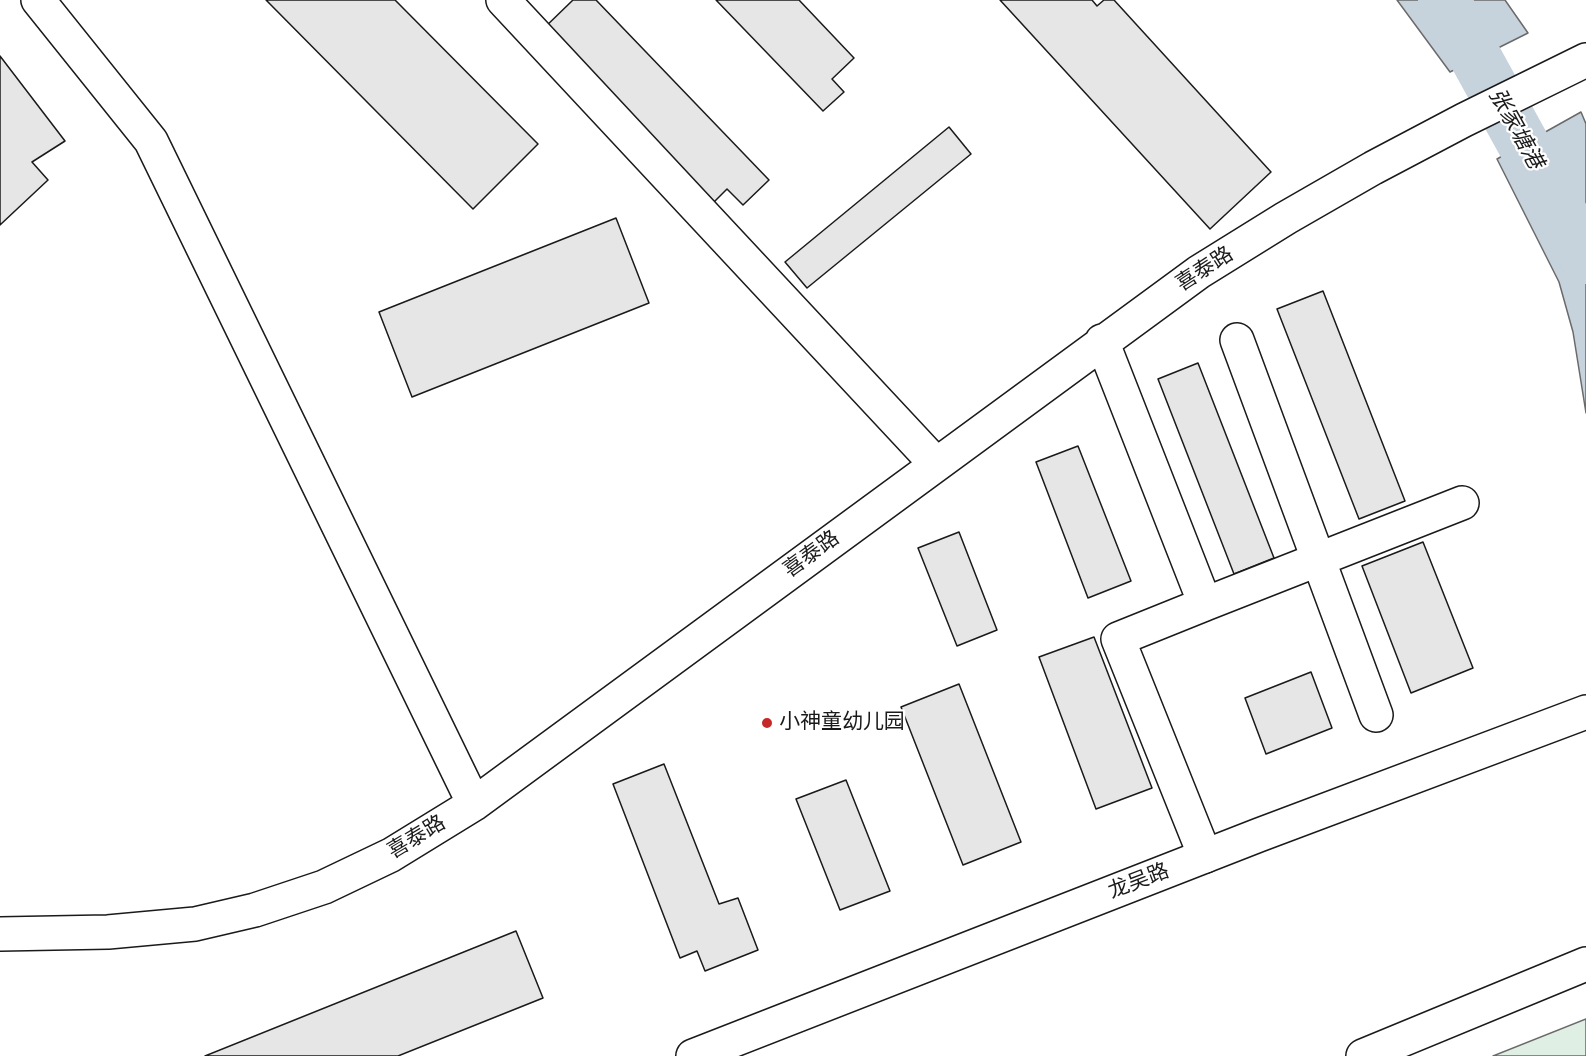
<!DOCTYPE html>
<meta charset="utf-8">
<style>
body{margin:0}
canvas{display:block;background:#fff}
</style>
<canvas width="1586" height="1056"></canvas>
<script>
const g = document.querySelector('canvas').getContext('2d');
g.lineJoin = 'round';
function fillPath(path, color) {
  g.fillStyle = color;
  g.fill(path, 'evenodd');
}
function shape(rows) {
  const path = new Path2D();
  for (const r of rows) {
    path.moveTo(r[0], r[1]);
    for (let i = 2; i < r.length; i += 2) path.lineTo(r[i], r[i + 1]);
  }
  return path;
}
function stroke(path, color, width, dash) {
  g.strokeStyle = color;
  g.lineWidth = width;
  g.lineCap = dash ? 'butt' : 'round';
  g.setLineDash(dash || []);
  g.stroke(path);
}
function write(font, color, halo, rows, align = 'center') {
  g.font = font + ' "Roboto Condensed","Noto Sans SC",sans-serif';
  g.lineWidth = 4.5;
  g.setLineDash([]);
  g.textBaseline = 'middle';
  g.strokeStyle = halo;
  g.fillStyle = color;
  for (const [text, x, y, turn = 0] of rows) {
    g.save();
    g.translate(x, y);
    g.rotate((+turn || 0) * Math.PI / 180);
    g.textAlign = isNaN(turn) ? turn : align;
    if (halo) g.strokeText(text, 0, 0);
    g.fillText(text, 0, 0);
    g.restore();
  }
}
const green = shape([
 [1586,1019,1586,1056,1493,1056,1586,1019]
]);
const water = shape([
 [1397,0,1505,0,1528,33,1450,72,1397,0],
 [1581,112,1586,124,1586,413,1573,332,1559,282,1497,159,1581,112]
]);
const river = shape([
 [1444,0,1586,258]
]);
const building = shape([
 [266,0,395,0,538,144,473,209,266,0],
 [573,0,596,0,769,180,743,205,727,189,709,207,541,31,573,0],
 [716,0,799,0,854,58,832,79,844,92,823,111,716,0],
 [1000,0,1092,0,1097,6,1104,0,1114,0,1271,172,1210,229,1000,0],
 [0,56,65,141,32,162,48,180,0,225,0,56],
 [949,127,971,154,807,288,785,262,949,127],
 [616,218,649,303,412,397,379,312,616,218],
 [1323,291,1405,501,1359,519,1277,309,1323,291],
 [1198,363,1274,558,1234,574,1158,379,1198,363],
 [1078,446,1131,581,1088,598,1036,462,1078,446],
 [959,532,997,630,957,646,918,548,959,532],
 [1423,542,1473,668,1411,693,1362,566,1423,542],
 [1094,637,1152,788,1096,809,1039,657,1094,637],
 [1311,672,1332,728,1266,754,1245,698,1311,672],
 [959,684,1021,842,963,865,901,707,959,684],
 [664,764,719,904,738,898,758,950,705,971,697,951,680,958,613,784,664,764],
 [846,780,890,891,840,910,796,799,846,780],
 [516,931,543,998,398,1056,205,1056,516,931]
]);
const minor = shape([
 [38,0,151,141,474,804],
 [503,0,936,464],
 [1237,340,1376,715],
 [1102,341,1205,604,1462,503],
 [1205,856,1118,639,1205,604],
 [0,934,108,932,195,924,255,910,324,887,391,855,474,804,1199,272,1286,218,1373,168,1464,120,1586,60]
]);
const major = shape([
 [693,1056,1259,835,1586,712],
 [1363,1056,1586,964]
]);
const markers = [
 [767,723,6,"#c62828"]
];
const streetNames = [
 ["喜泰路",1205,270,-33],
 ["喜泰路",812,555,-36],
 ["喜泰路",417,838,-31],
 ["龙吴路",1139,882,-21]
];
const poiNames = [
 ["小神童幼儿园",779,723]
];
const waterNames = [
 ["张家塘港",1515,129,61]
];
fillPath(green, '#e0efe3');
stroke(green, '#6a6a6a', 1.5);
fillPath(water, '#c6d2dc');
stroke(water, '#6a6a6a', 1.5);
stroke(river, '#c6d2dc', 52);
fillPath(building, '#e6e6e6');
stroke(building, '#1a1a1a', 1.5);
stroke(minor, '#1a1a1a', 36);
stroke(major, '#1a1a1a', 36);
stroke(minor, '#fff', 33);
stroke(major, '#fff', 33);
for (const [x, y, r, color] of markers) {
  const dot = new Path2D();
  dot.arc(x, y, r, 0, 2 * Math.PI);
  g.fillStyle = color;
  g.fill(dot);
  stroke(dot, '#fff', 2);
}
write('21px', '#1a1a1a', '#fff', streetNames);
write('21px', '#1a1a1a', '#fff', poiNames, 'left');
write('italic 22px', '#1a1a1a', '#fff', waterNames);
</script>
